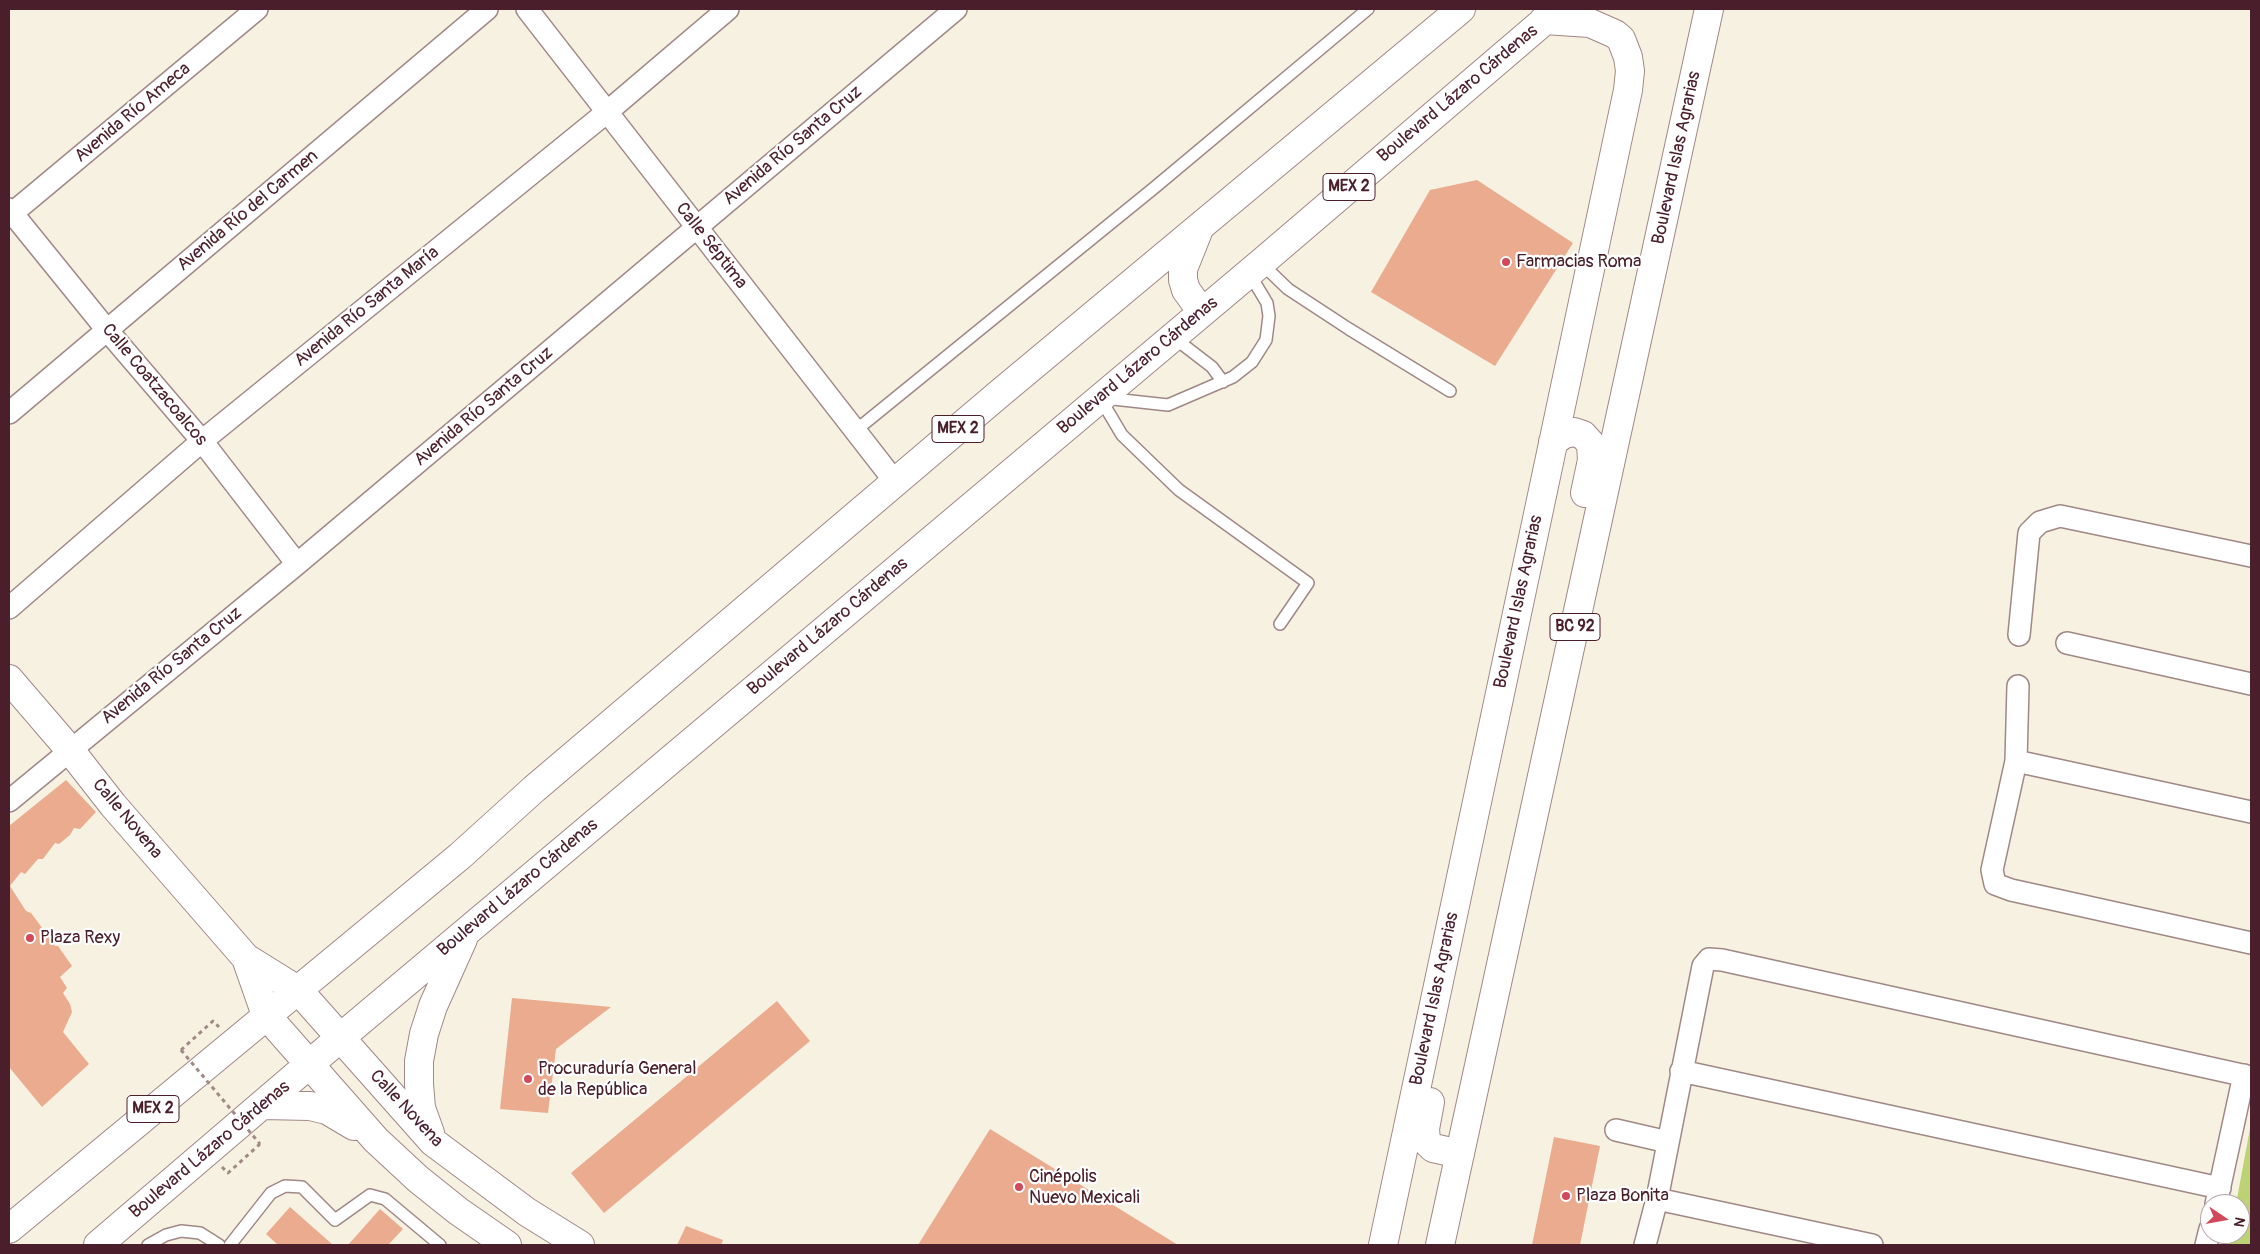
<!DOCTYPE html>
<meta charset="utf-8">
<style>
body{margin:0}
#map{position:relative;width:2260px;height:1254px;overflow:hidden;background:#f6f1e1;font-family:Pangolin,sans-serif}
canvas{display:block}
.frame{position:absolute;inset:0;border:10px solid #4a1f2b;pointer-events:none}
.north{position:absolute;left:2200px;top:1194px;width:50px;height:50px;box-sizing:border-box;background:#fff;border:1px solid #b7a5aa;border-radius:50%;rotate:102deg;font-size:14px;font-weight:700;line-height:20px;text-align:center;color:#4a1f2b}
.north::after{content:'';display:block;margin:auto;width:18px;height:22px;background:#d1495b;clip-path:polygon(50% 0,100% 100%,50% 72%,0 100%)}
</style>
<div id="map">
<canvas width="2260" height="1254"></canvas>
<div class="frame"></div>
<div class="north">N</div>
</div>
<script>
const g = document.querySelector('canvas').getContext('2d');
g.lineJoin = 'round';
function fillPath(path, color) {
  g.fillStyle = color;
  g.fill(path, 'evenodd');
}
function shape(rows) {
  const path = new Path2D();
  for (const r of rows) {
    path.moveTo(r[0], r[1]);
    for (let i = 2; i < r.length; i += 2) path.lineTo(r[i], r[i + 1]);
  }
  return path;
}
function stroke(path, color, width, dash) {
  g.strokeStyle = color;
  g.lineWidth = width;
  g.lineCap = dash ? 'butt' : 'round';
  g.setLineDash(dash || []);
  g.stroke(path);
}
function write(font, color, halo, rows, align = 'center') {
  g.font = font + ' Pangolin,sans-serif';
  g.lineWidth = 4.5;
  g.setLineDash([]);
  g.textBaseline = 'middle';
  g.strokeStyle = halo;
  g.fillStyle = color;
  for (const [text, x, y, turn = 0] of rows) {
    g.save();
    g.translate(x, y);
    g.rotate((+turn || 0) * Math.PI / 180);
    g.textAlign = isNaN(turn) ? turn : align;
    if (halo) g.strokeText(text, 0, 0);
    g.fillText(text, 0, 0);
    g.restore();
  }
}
const green = shape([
 [2251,1123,2251,1245,2229,1245,2231,1234,2240,1234,2240,1204,2236,1204]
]);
const building = shape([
 [1477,180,1573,243,1495,366,1371,292,1430,190],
 [66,780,96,812,80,829,74,828,70,835,59,844,55,843,43,859,38,859,25,874,21,872,10,886,26,911,31,913,43,929,46,929,55,946,58,946,72,966,60,977,67,988,63,993,70,1004,72,1012,63,1032,89,1064,42,1107,9,1067,9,826],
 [512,998,611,1007,556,1049,548,1113,500,1109],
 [777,1001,810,1041,604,1213,571,1173],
 [990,1129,1178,1245,918,1245],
 [1554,1137,1600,1146,1580,1245,1532,1245],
 [290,1207,333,1245,278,1245,266,1234],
 [380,1209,403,1229,388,1245,348,1245],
 [686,1226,723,1240,721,1245,677,1245]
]);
const path = shape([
 [181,1050,213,1021,219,1027],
 [222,1167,228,1173,260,1144]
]);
const service = shape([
 [1261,263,1288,289,1349,329,1450,391],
 [1173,337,1212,367,1223,382],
 [1100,398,1122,435,1179,490,1308,583,1280,624],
 [1104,398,1168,405,1233,377,1252,362,1266,340,1269,316,1267,303,1249,273],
 [855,431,1154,188,1368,9],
 [148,1245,166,1235,181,1231,200,1233,219,1245],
 [230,1245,271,1193,285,1186,302,1187,335,1220,370,1195,385,1199,440,1245]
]);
const minor = shape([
 [527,9,896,483],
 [9,209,107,330,202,441,297,564],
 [9,216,257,9],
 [9,413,487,9],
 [9,608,202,441,607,112,728,9],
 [2019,635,2029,533,2040,522,2060,516,2251,556],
 [2067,643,2251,684],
 [2018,686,2016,761,1992,870,1995,884,2011,890,2251,943],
 [2016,761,2251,812],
 [9,801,297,564,956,9],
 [1681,1071,2220,1188],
 [1616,1130,1668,1142],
 [1657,1199,1872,1245],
 [2216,1204,2244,1075],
 [1645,1245,1657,1199,1703,966,1709,959,1722,960,2251,1077],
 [2206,1245,2210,1229]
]);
const tertiary = shape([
 [9,679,70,750,113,805,246,958,299,991],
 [246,958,266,1015]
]);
const primary = shape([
 [1199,229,1183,269,1183,280,1186,290,1202,312],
 [1553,442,1564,434,1574,432,1583,435,1591,444,1592,460,1585,493],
 [299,991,433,1142,527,1212,580,1245],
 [266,1015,376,1140,418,1179,458,1211,507,1245],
 [1430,1102,1425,1129,1426,1141,1433,1148,1460,1154],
 [263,1105,310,1106,327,1110,354,1126],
 [430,1133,421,1108,419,1084,419,1061,424,1034,433,1006,463,939],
 [9,1229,460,856,534,789,999,394,1461,9],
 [98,1245,340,1038,1261,263,1558,9],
 [1383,1245,1628,90,1630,71,1628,57,1621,39,1615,34,1590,23,1544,20],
 [1440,1245,1709,9]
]);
const pathBridge = shape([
 [181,1050,260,1144]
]);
const markers = [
 [1506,262,5,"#d1495b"],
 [30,938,5,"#d1495b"],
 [528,1079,5,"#d1495b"],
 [1019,1187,5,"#d1495b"],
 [1566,1196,5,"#d1495b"]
];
const shields = [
 [1349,187,52],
 [958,429,52],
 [1575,627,50],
 [153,1109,52]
];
const shieldNames = [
 ["MEX 2",1349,187],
 ["MEX 2",958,429],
 ["BC 92",1575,627],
 ["MEX 2",153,1109]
];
const streetNames = [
 ["Boulevard Lázaro Cárdenas",1458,94,-40],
 ["Avenida Río Ameca",133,113,-40],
 ["Avenida Río Santa Cruz",793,146,-40],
 ["Boulevard Islas Agrarias",1677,158,-78],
 ["Avenida Río del Carmen",248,211,-40],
 ["Calle Séptima",711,246,52],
 ["Avenida Río Santa María",367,307,-39],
 ["Boulevard Lázaro Cárdenas",1138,366,-40],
 ["Calle Coatzacoalcos",154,385,50],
 ["Avenida Río Santa Cruz",484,407,-40],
 ["Boulevard Islas Agrarias",1519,602,-78],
 ["Boulevard Lázaro Cárdenas",828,627,-40],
 ["Avenida Río Santa Cruz",172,666,-39],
 ["Calle Novena",127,819,50],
 ["Boulevard Lázaro Cárdenas",518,888,-40],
 ["Boulevard Islas Agrarias",1435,999,-78],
 ["Calle Novena",406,1109,47],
 ["Boulevard Lázaro Cárdenas",210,1150,-40]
];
const poiNames = [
 ["Farmacias Roma",1516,262],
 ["Plaza Rexy",40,938],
 ["Procuraduría General",538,1069],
 ["de la República",538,1090],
 ["Cinépolis",1029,1177],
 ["Nuevo Mexicali",1029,1198],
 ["Plaza Bonita",1576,1196]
];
fillPath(green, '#bdd275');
fillPath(building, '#eaab8f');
stroke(service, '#a08886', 14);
stroke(minor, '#a08886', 24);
stroke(tertiary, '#a08886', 30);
stroke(primary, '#a08886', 30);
stroke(path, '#a08886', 3, [4, 4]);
stroke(service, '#fff', 11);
stroke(minor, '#fff', 21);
stroke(tertiary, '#fff', 28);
stroke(primary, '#fff', 28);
stroke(pathBridge, '#a08886', 3, [4, 4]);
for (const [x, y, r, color] of markers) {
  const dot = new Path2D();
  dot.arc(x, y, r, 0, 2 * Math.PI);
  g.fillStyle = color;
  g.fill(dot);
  stroke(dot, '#fff', 2);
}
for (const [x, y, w] of shields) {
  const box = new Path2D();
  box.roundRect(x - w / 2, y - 13.5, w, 27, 4);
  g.fillStyle = '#fff';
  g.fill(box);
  stroke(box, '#4a1f2b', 1);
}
write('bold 16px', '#4a1f2b', null, shieldNames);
write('18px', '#4a1f2b', '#fff', streetNames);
write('18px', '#4a1f2b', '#fff', poiNames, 'left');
</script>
